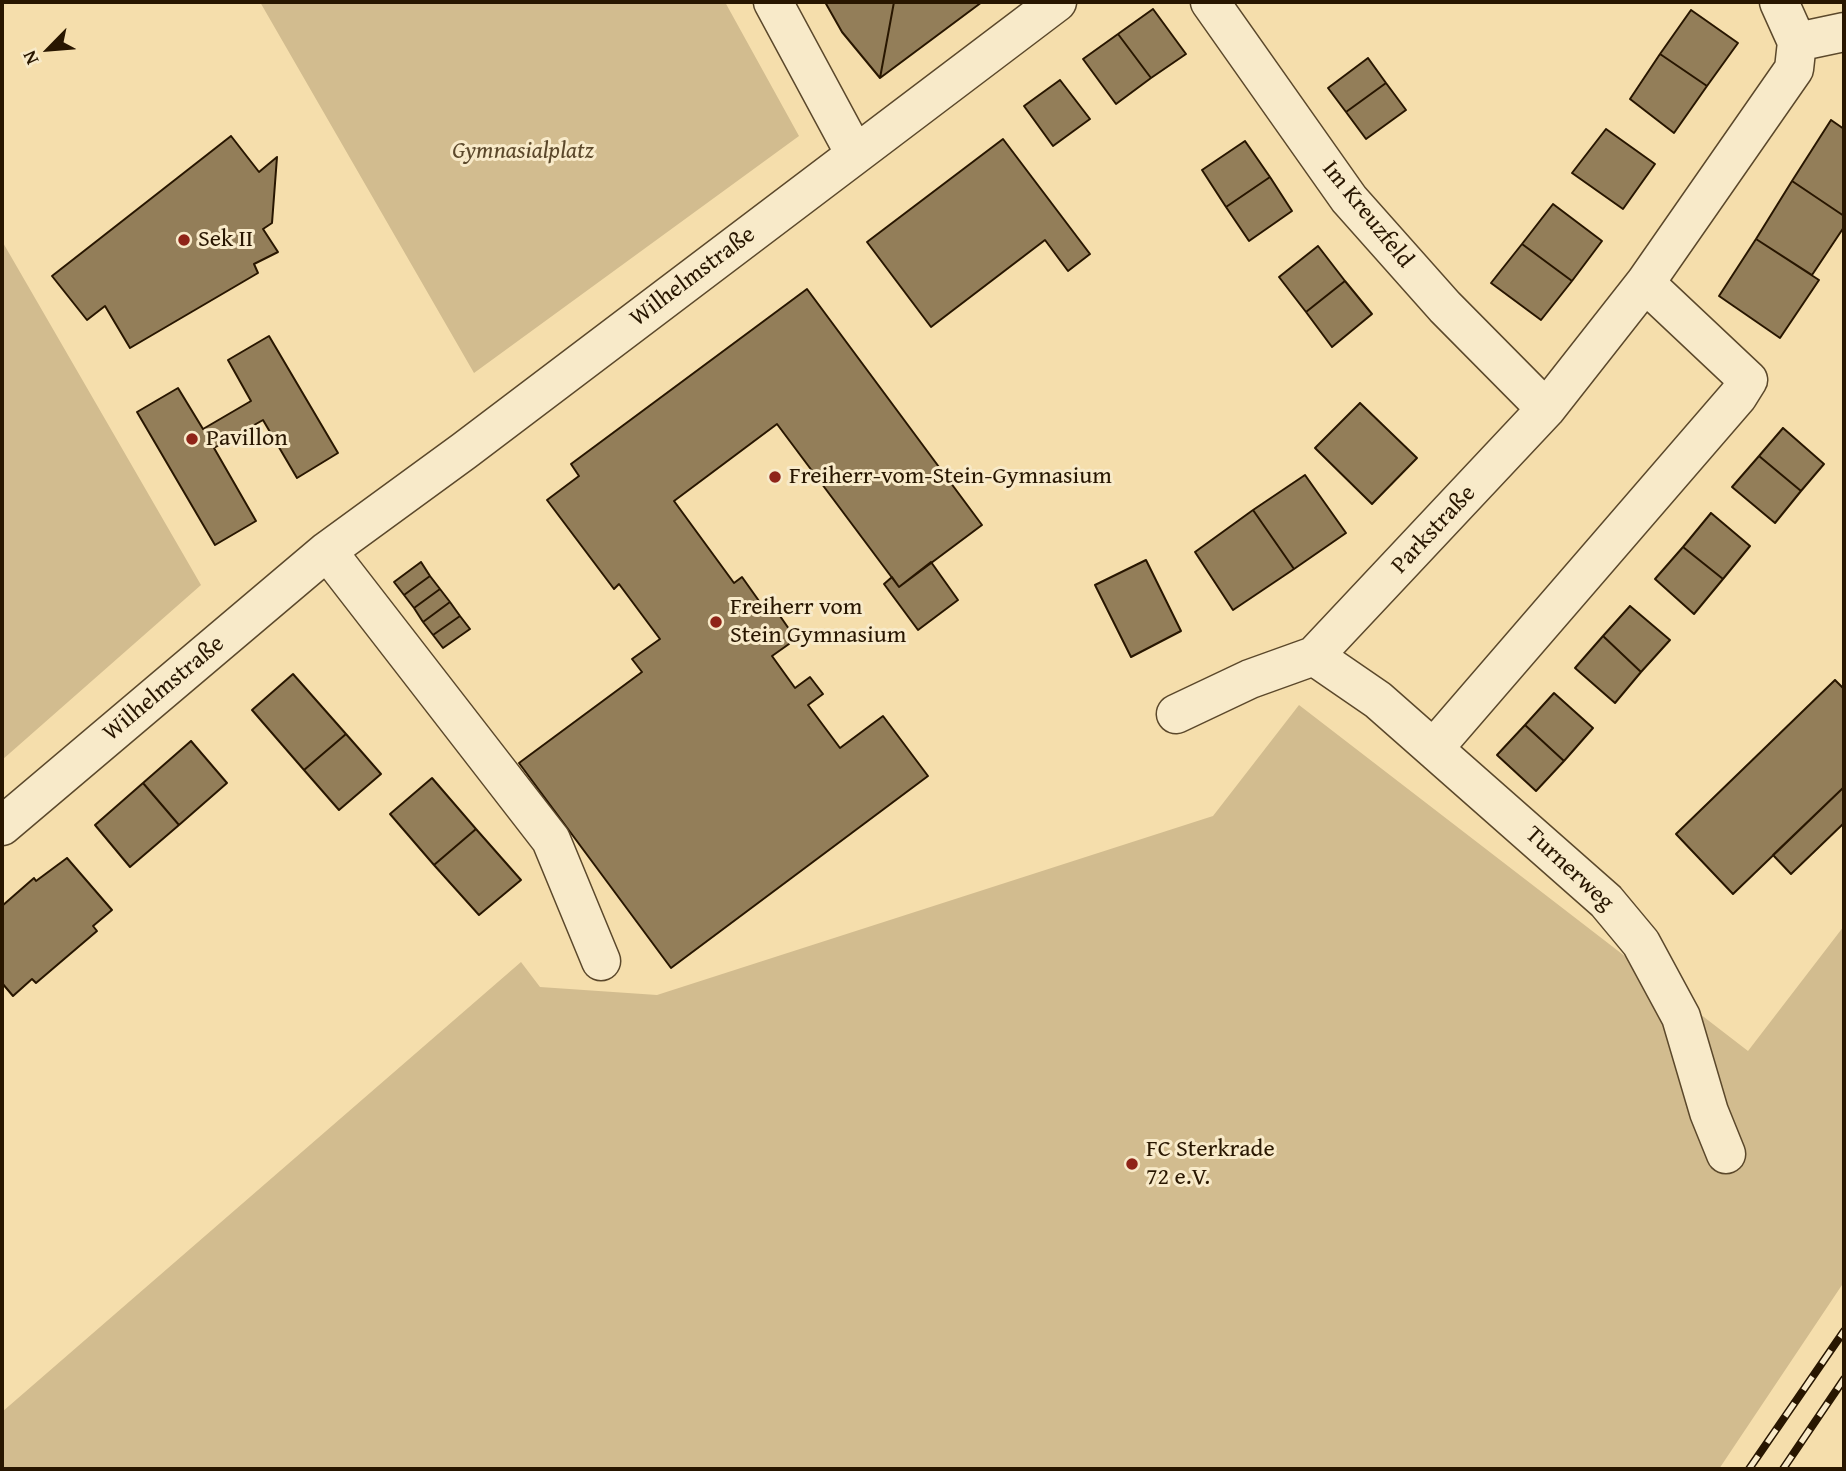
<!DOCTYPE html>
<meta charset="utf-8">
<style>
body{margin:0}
#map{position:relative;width:1846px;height:1471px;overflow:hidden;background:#f5deac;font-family:"Gentium Book Plus",serif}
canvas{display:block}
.frame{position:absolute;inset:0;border:4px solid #281600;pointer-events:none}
.north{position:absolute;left:14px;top:14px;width:70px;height:70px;-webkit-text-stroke:5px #f8eac9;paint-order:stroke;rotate:245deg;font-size:19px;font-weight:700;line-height:28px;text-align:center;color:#281600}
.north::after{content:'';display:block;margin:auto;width:24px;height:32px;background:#281600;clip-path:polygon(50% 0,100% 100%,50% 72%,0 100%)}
</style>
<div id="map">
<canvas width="1846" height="1471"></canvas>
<div class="frame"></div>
<div class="north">N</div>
</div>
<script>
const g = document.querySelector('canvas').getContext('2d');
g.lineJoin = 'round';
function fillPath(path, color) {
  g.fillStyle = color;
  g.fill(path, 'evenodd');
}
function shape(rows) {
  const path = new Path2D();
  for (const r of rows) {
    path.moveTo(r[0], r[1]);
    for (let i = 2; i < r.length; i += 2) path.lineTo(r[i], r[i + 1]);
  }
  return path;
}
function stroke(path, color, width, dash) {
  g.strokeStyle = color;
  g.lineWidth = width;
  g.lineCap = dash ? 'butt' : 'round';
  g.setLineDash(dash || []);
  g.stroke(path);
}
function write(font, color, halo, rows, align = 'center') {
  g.font = font + ' "Gentium Book Plus",serif';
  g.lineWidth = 6;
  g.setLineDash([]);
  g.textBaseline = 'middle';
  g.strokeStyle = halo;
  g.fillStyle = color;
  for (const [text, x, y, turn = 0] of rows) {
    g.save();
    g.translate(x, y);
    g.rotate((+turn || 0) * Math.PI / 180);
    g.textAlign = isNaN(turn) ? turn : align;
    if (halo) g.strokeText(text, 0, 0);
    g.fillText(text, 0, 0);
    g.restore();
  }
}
const green = shape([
 [260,2,725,2,799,136,474,373],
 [2,241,201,585,2,760],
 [1299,705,1748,1051,1844,926,1844,1282,1719,1469,2,1469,2,1412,521,962,540,987,657,995,1213,816]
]);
const building = shape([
 [825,2,894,2,880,78,842,32,825,2],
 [894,2,982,2,880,78,894,2],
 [1153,9,1186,54,1151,78,1118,34,1153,9],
 [1691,10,1738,43,1707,86,1660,54,1691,10],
 [1118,34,1151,78,1116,104,1083,59,1118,34],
 [1660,54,1707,86,1674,133,1630,99,1660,54],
 [1368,58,1386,83,1346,112,1328,88,1368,58],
 [1060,80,1090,119,1053,146,1024,106,1060,80],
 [1386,83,1406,110,1366,139,1346,112,1386,83],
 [1831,120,1844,129,1844,216,1792,181,1831,120],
 [1606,129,1655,164,1623,209,1572,173,1606,129],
 [231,136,259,172,277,157,272,223,263,229,278,252,254,264,258,273,130,348,105,306,87,320,52,276,231,136],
 [1003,139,1090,254,1068,271,1045,240,931,327,867,242,1003,139],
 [1245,141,1270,177,1226,207,1202,170,1245,141],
 [1270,177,1292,211,1249,241,1226,207,1270,177],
 [1792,181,1844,216,1844,227,1812,275,1756,239,1792,181],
 [1553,204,1602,241,1572,281,1522,244,1553,204],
 [1756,239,1819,280,1780,338,1719,296,1756,239],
 [1522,244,1572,281,1541,320,1491,283,1522,244],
 [1318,246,1345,281,1306,312,1279,277,1318,246],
 [1345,281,1372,314,1332,347,1306,312,1345,281],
 [807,289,982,525,899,587,777,424,674,501,734,583,742,577,769,615,780,616,789,629,789,644,772,656,795,688,810,677,823,694,808,705,840,748,883,716,928,776,671,968,519,763,642,672,632,659,660,639,619,584,614,589,547,500,579,476,571,464,807,289],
 [269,336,338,453,297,478,263,420,214,448,256,521,215,545,137,412,178,388,203,429,251,401,228,360,269,336],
 [1360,403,1417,458,1372,504,1315,448,1360,403],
 [1783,428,1824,464,1801,491,1759,456,1783,428],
 [1759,456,1801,491,1775,523,1732,487,1759,456],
 [1305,475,1346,533,1294,569,1253,510,1305,475],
 [1253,510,1294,569,1233,610,1195,552,1253,510],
 [1711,513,1750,546,1723,579,1683,547,1711,513],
 [1683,547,1723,579,1694,614,1655,579,1683,547],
 [1146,560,1181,631,1131,657,1095,585,1146,560],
 [421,562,430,576,404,595,394,582,421,562],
 [931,562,958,600,918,630,884,584,892,577,899,587,931,562],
 [430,576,440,589,414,608,404,595,430,576],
 [440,589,450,602,423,622,414,608,440,589],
 [450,602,460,616,433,635,423,622,450,602],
 [1630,606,1670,640,1641,672,1603,636,1630,606],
 [460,616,470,629,443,648,433,635,460,616],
 [1603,636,1641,672,1615,703,1575,668,1603,636],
 [293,674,346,734,304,770,252,710,293,674],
 [1835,680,1844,689,1844,787,1733,894,1676,834,1835,680],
 [1554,693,1593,728,1564,761,1525,725,1554,693],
 [1525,725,1564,761,1536,791,1497,755,1525,725],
 [346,734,381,774,339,810,304,770,346,734],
 [191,741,227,783,179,825,143,783,191,741],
 [432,778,476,829,434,865,390,814,432,778],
 [143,783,179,825,130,867,95,825,143,783],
 [1844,787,1844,823,1791,874,1773,855,1844,787],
 [476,829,521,880,479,915,434,865,476,829],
 [67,858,112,910,93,926,97,931,36,983,32,979,13,996,2,983,2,906,34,878,36,881,67,858]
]);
const minor = shape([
 [773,2,855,154],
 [1210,2,1349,199,1445,307,1546,409],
 [1797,42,1844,32],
 [327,551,551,840,601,961],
 [1314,656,1378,700,1606,901,1641,943,1681,1017,1709,1112,1726,1154],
 [1176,714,1250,679,1314,656,1546,409,1645,283,1794,69,1797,42,1779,2],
 [1434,748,1738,396,1748,380,1645,283],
 [2,826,327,551,464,451,1057,2]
]);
const rail = shape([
 [1749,1469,1844,1331],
 [1783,1469,1844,1379]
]);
const markers = [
 [184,240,7,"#8f2418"],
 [192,439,7,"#8f2418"],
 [775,477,7,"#8f2418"],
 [716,622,7,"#8f2418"],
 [1132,1164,7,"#8f2418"]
];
const parkNames = [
 ["Gymnasialplatz",523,152]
];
const streetNames = [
 ["Im Kreuzfeld",1367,215,51],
 ["Wilhelmstraße",693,277,-37],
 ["Parkstraße",1434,530,-47],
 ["Wilhelmstraße",164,689,-40],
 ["Turnerweg",1569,869,43]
];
const poiNames = [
 ["Sek II",198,240],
 ["Pavillon",206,439],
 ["Freiherr-vom-Stein-Gymnasium",789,477],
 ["Freiherr vom",730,608],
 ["Stein Gymnasium",730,636],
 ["FC Sterkrade",1146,1150],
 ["72 e.V.",1146,1178]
];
fillPath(green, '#d2bc8f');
fillPath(building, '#937e59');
stroke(building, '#281600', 2);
stroke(minor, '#5b482b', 41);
stroke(minor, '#f8eac9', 38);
stroke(rail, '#281600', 8);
stroke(rail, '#f8eac9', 5, [16]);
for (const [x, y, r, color] of markers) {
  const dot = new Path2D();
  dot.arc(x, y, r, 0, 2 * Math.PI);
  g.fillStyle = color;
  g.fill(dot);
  stroke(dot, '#f8eac9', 2.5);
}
write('italic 24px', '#5b482b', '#f8eac9', parkNames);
write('24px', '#281600', '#f8eac9', streetNames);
write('24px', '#281600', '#f8eac9', poiNames, 'left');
</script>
